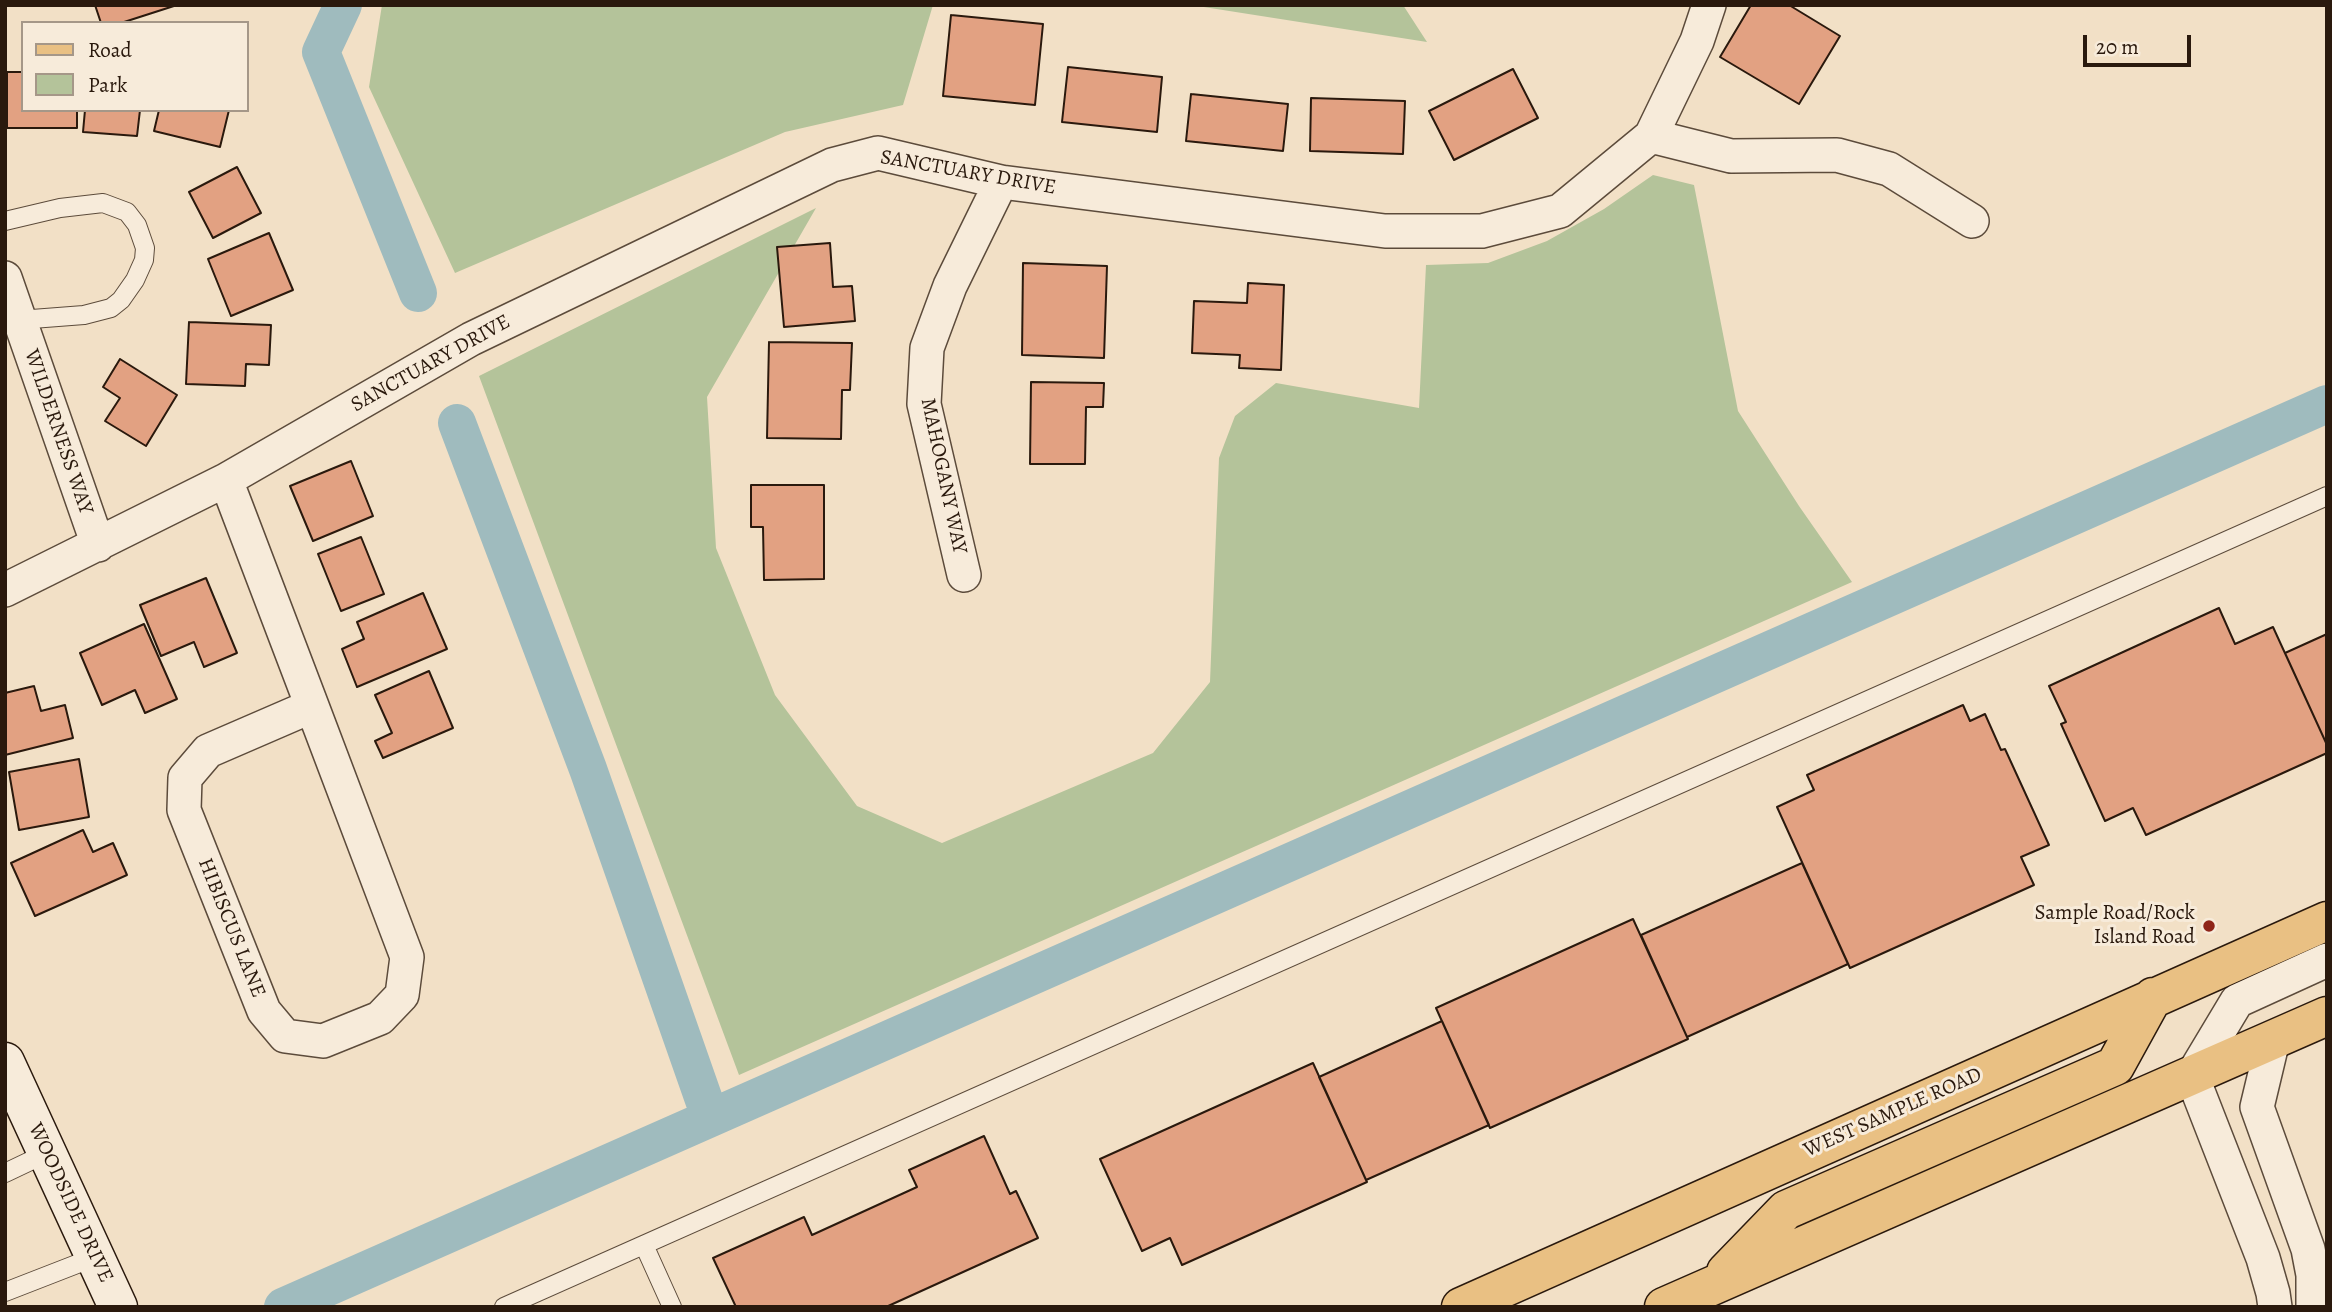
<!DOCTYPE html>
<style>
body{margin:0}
#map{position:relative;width:2332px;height:1312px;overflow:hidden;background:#f2e0c6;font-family:Alegreya,serif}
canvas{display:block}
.frame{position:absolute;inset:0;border:7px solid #2a190d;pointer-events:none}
.legend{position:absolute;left:21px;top:21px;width:228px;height:91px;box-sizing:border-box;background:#f7ebda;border:2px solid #a59788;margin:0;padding:9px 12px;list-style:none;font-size:21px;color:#2a190d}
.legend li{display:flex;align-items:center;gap:14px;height:35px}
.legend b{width:35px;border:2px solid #a59788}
.scale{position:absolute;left:2083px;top:35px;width:108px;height:32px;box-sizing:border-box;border:4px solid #2a190d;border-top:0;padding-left:9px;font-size:21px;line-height:24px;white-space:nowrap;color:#2a190d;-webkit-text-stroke:5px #f7ebda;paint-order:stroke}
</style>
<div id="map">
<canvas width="2332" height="1312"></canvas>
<div class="frame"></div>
<ul class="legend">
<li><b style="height:9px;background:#e9c083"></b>Road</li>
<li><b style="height:19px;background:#b4c39a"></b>Park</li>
</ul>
<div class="scale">20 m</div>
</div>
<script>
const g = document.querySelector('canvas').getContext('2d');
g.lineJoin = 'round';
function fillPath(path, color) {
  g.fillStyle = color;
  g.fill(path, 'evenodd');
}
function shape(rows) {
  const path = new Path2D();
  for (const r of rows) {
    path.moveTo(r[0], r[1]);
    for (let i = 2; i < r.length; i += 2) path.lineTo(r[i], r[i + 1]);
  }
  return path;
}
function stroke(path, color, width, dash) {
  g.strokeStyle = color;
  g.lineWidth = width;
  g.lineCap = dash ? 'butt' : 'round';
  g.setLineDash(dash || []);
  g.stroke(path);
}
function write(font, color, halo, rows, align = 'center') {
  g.font = font + ' Alegreya,serif';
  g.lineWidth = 6;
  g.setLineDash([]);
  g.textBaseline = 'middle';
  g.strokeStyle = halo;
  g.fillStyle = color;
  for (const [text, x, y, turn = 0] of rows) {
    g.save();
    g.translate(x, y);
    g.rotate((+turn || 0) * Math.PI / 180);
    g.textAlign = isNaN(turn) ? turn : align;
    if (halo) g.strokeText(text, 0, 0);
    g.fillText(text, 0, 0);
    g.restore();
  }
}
const green = shape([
 [382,5,933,5,903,105,785,132,455,273,369,87],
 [1191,5,1403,5,1427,42],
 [1653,175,1694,185,1738,411,1799,506,1852,582,739,1075,479,376,816,208,707,397,716,548,775,695,857,806,942,843,1153,753,1210,682,1219,458,1235,416,1276,383,1419,408,1426,265,1488,263,1547,241,1604,209]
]);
const canal = shape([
 [343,5,321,52,418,293],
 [457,423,588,769,710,1117],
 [283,1307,2327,404]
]);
const building = shape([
 [95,5,177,5,121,23,101,23,95,5],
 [1751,5,1789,5,1840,36,1799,104,1720,57,1751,5],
 [951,15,1043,24,1035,105,943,96,951,15],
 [1068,67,1162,77,1157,132,1062,122,1068,67],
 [1513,69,1538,118,1454,160,1429,111,1513,69],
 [7,72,23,72,23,110,77,110,77,128,7,128,7,72],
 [1191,94,1288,104,1283,151,1186,141,1191,94],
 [1311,98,1405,101,1403,154,1310,151,1311,98],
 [85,110,140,110,137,136,83,132,85,110],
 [159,110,229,110,220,147,154,131,159,110],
 [237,167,261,213,213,238,189,192,237,167],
 [269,233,293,290,231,316,208,259,269,233],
 [830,243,833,287,852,286,855,321,784,327,777,247,830,243],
 [1023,263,1107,266,1104,358,1022,355,1023,263],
 [1248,283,1284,285,1281,370,1239,368,1240,355,1192,353,1194,301,1247,303,1248,283],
 [189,322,271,325,269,365,246,364,245,386,186,384,189,322],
 [769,342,852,343,850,390,842,390,841,439,767,438,769,342],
 [120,359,177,395,146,446,105,421,120,398,103,387,120,359],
 [1031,382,1104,383,1103,407,1086,407,1085,464,1030,464,1031,382],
 [351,461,373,516,313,541,290,486,351,461],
 [751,485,824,485,824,579,764,580,763,527,751,527,751,485],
 [361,537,384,594,341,611,318,554,361,537],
 [206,578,237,653,204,667,194,642,161,656,140,605,206,578],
 [423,593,447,649,357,687,342,649,364,639,357,622,423,593],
 [2219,608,2235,644,2273,627,2327,745,2327,753,2146,835,2133,808,2105,821,2061,724,2066,722,2049,686,2219,608],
 [144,624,177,699,145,713,135,690,102,705,80,653,144,624],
 [2327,634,2327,745,2285,653,2327,634],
 [429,671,453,728,383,758,375,741,392,733,375,695,429,671],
 [34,686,41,711,65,705,73,738,5,755,5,693,34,686],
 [1963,705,1970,721,1985,714,2001,750,2005,749,2049,845,2021,857,2034,885,1850,968,1777,807,1814,790,1807,775,1963,705],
 [79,759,89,817,19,830,9,772,79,759],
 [83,830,93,852,113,843,127,875,35,916,11,863,83,830],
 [1802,863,1848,964,1687,1037,1641,935,1802,863],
 [1633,919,1688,1039,1490,1128,1436,1008,1633,919],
 [1442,1021,1489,1125,1366,1180,1319,1077,1442,1021],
 [1313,1063,1367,1182,1182,1265,1170,1238,1142,1251,1100,1159,1313,1063],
 [984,1136,1010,1194,1016,1191,1038,1238,886,1307,736,1307,713,1258,804,1217,812,1235,917,1187,909,1170,984,1136]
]);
const lane = shape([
 [5,221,60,208,103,203,127,212,137,225,145,248,144,260,135,280,121,300,111,308,84,315,19,320],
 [5,1173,47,1153],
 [644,1245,672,1307],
 [5,1292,95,1257],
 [504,1307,2327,496]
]);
const street = shape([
 [1651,136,1731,156,1837,155,1889,169,1972,221],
 [5,278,98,545],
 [226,480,312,706,407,957,402,995,380,1018,323,1041,285,1036,264,1011,184,810,185,778,208,751,312,706],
 [964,575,924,404,927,348,950,286,1001,182],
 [5,590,226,480,471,339,832,165,878,153,1001,182,1385,231,1482,231,1560,211,1651,136,1697,41,1709,5],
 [2273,1040,2257,1107,2308,1249,2313,1275,2313,1307],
 [2275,1307,2273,1293,2263,1258,2192,1076,2237,1001,2327,960]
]);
const secondary = shape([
 [5,1062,118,1307]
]);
const primary = shape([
 [1726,1272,1786,1210,2115,1066,2153,997],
 [1461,1307,2327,921],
 [1664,1307,2327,1016]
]);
const markers = [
 [2209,926,7,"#8f2418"]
];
const streetNames = [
 ["SANCTUARY DRIVE",968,173,10],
 ["SANCTUARY DRIVE",431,364,-29],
 ["WILDERNESS WAY",58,432,71],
 ["MAHOGANY WAY",943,476,78],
 ["HIBISCUS LANE",231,928,68],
 ["WEST SAMPLE ROAD",1893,1113,-24],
 ["WOODSIDE DRIVE",70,1203,65]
];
const poiNames = [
 ["Sample Road/Rock",2195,914],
 ["Island Road",2195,938]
];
fillPath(green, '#b4c39a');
stroke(canal, '#9fbbbe', 38);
fillPath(building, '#e2a182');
stroke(building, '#2a190d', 2);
stroke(lane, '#5c4b3b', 20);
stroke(street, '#5c4b3b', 36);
stroke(secondary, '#2a190d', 41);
stroke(primary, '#2a190d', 41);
stroke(lane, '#f7ebda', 18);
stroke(street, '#f7ebda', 33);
stroke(secondary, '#f7ebda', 38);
stroke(primary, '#e9c083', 38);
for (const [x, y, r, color] of markers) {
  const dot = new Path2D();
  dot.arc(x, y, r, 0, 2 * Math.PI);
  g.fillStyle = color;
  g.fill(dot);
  stroke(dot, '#f7ebda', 2.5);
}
write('21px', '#2a190d', '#f7ebda', streetNames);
write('21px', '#2a190d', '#f7ebda', poiNames, 'right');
</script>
